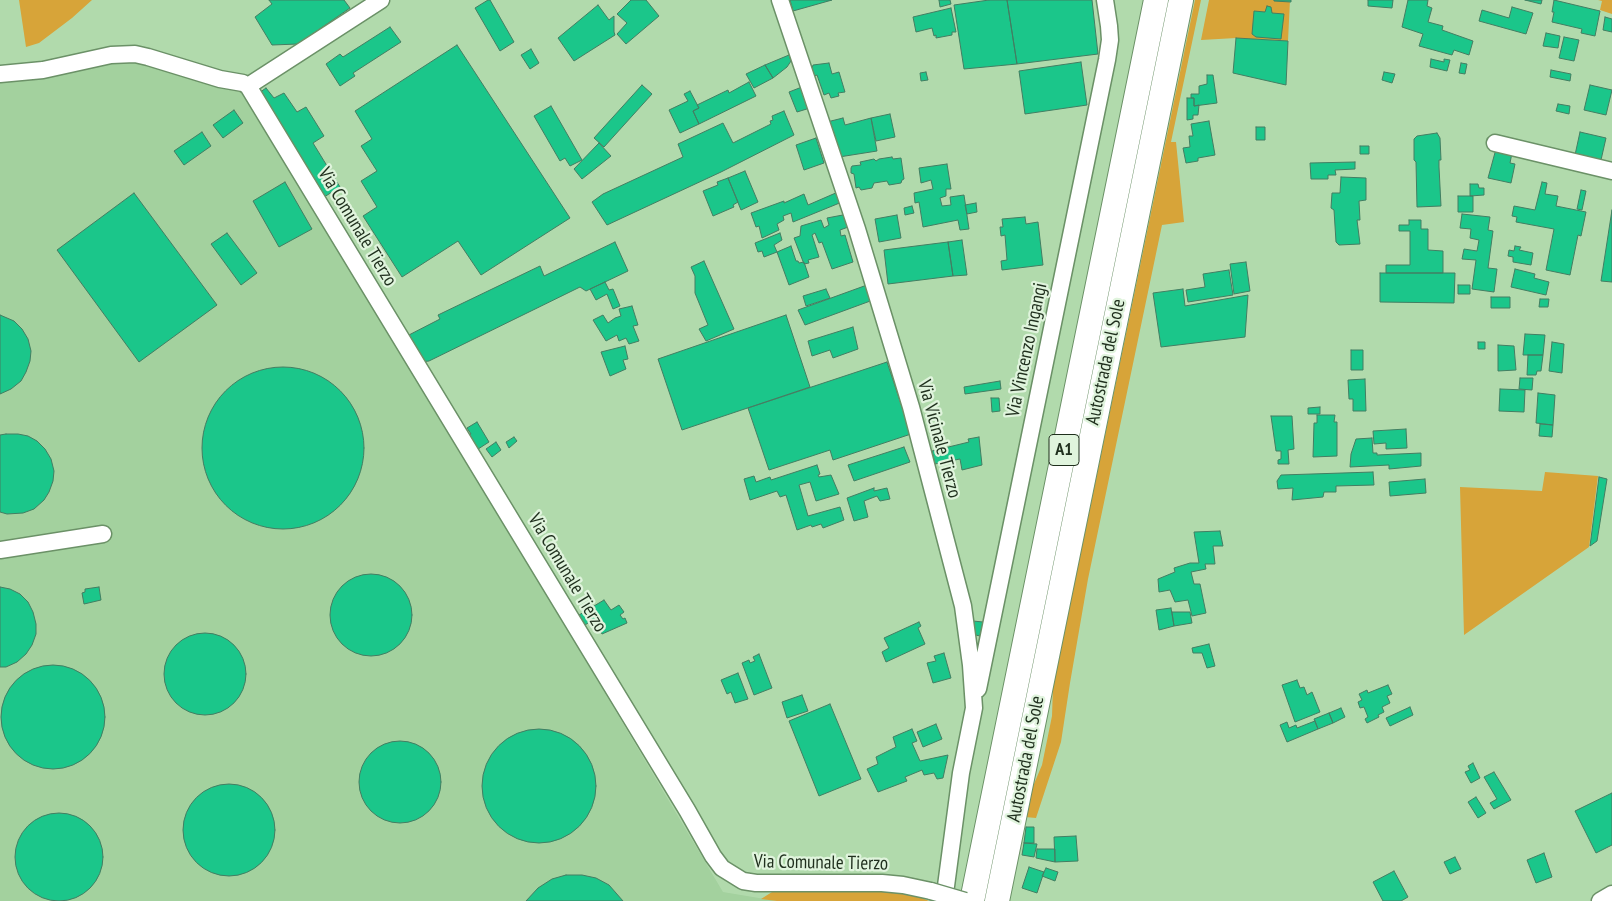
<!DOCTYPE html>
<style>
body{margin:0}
canvas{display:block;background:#b1daac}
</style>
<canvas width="1612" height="901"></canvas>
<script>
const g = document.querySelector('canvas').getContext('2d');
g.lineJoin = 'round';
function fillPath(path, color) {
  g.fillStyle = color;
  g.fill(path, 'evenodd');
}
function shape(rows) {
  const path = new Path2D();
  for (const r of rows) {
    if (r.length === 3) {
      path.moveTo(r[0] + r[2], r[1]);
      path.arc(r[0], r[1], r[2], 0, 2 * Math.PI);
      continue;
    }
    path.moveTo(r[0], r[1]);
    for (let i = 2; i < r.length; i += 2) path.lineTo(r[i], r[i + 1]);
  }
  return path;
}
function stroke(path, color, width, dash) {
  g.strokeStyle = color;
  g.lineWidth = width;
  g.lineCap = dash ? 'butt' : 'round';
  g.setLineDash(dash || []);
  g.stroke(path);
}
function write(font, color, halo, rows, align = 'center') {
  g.font = font + ' "PT Sans Narrow",sans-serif';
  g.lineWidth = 4.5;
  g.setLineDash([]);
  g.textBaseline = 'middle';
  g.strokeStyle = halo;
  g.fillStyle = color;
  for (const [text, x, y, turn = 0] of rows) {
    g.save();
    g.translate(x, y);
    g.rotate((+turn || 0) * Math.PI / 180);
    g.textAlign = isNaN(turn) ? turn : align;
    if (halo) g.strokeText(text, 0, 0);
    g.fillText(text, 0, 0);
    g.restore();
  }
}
const built = shape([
 [107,62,152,63,248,92,723,892,777,901,0,901,0,78]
]);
const green = shape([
 [19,0,92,0,72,18,39,43,26,47],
 [1195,0,1201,0,1171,142,1176,142,1184,222,1162,225,1088,579,1070,683,1061,742,1036,818,1025,817,1031,791,1042,765,1052,716,1053,687],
 [1209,0,1290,0,1288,41,1236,38,1201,40],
 [1598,0,1612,0,1612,14,1600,10,1602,1],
 [1545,472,1598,476,1589,547,1464,635,1460,487,1542,491],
 [780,891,893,892,917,896,929,901,777,901,761,899,772,892]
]);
const building = shape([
 [269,0,344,0,350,8,298,44,272,45,255,17,272,4,269,0],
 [488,0,490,0,514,42,500,51,475,8,488,0],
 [631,0,646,0,659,16,626,44,617,34,627,23,617,14,631,0],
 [790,0,832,0,793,11,790,0],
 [939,0,950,0,951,4,940,7,939,0],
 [989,0,1007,0,1017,64,964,69,954,5,989,0],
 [1007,0,1092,0,1098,54,1017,64,1007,0],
 [1274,0,1291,0,1291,2,1274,1,1274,0],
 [1368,0,1393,0,1392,8,1368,6,1368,0],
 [1408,0,1428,0,1427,6,1432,8,1428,22,1443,26,1442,30,1473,41,1469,55,1454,50,1452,55,1419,46,1423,34,1402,27,1408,0],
 [1525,0,1542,0,1541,4,1525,0],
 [1554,0,1600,11,1595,36,1581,33,1582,29,1552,22,1554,12,1552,12,1554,0],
 [598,5,609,20,614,16,614,32,615,35,574,61,558,38,598,5],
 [1267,6,1271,7,1272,13,1284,14,1281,39,1256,37,1252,34,1254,11,1265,12,1267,6],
 [1512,7,1533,13,1526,34,1479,21,1482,10,1509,18,1512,7],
 [951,8,956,32,952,32,952,35,936,38,936,35,934,36,932,28,916,32,913,17,951,8],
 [1605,17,1612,19,1612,32,1603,30,1605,17],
 [390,27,401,42,353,73,355,76,340,86,326,64,340,54,343,57,390,27],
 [1546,33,1560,36,1558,48,1543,46,1546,33],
 [1564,37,1579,40,1574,61,1559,58,1564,37],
 [1236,38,1288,41,1286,85,1233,73,1236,38],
 [457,45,570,218,481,275,458,241,402,277,363,216,377,207,361,181,377,171,361,146,372,139,355,111,457,45],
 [531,49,539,63,530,69,521,55,531,49],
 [789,55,791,61,787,67,773,78,765,65,789,55],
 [1431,59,1444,62,1444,59,1450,60,1447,71,1430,67,1431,59],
 [1081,62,1087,105,1025,114,1019,71,1081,62],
 [829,63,832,74,839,72,845,92,838,93,839,96,831,98,829,93,824,95,817,75,814,76,812,68,813,65,829,63],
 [1461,63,1467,64,1465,74,1459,73,1461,63],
 [765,65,773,78,754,88,746,74,765,65],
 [1551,70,1571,74,1570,81,1550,77,1551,70],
 [926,72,928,80,921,81,920,73,926,72],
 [1384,72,1395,74,1392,83,1382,80,1384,72],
 [1207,75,1213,75,1217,103,1194,106,1194,98,1191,98,1191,94,1199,94,1199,86,1207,84,1207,75],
 [749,82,756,96,699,124,693,111,699,108,697,105,728,90,729,93,749,82],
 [642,85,652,94,604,147,594,138,642,85],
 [1590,85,1612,90,1606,115,1584,110,1590,85],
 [802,87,810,108,797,112,789,92,802,87],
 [266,88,274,98,284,93,297,112,306,107,324,136,313,143,340,187,321,199,259,93,266,88],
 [690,91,699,108,693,111,699,124,680,133,669,110,688,101,684,94,690,91],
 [1187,98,1194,98,1194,106,1199,105,1198,115,1193,115,1193,119,1187,120,1187,98],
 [1558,104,1570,106,1569,114,1556,111,1558,104],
 [551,106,582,160,570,166,565,158,560,161,534,116,551,106],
 [234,110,243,123,223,138,213,125,234,110],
 [784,111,794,135,721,172,607,225,592,202,603,194,683,157,678,144,723,123,733,143,771,124,770,121,773,120,772,116,784,111],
 [890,114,895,137,876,141,871,118,890,114],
 [843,118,845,125,871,118,877,151,839,157,827,122,843,118],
 [1209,121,1215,155,1198,158,1198,161,1186,163,1183,148,1190,147,1189,136,1193,136,1191,124,1209,121],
 [1256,127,1265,127,1265,140,1256,140,1256,127],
 [202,132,211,146,184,165,174,151,202,132],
 [1580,132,1606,138,1601,160,1575,155,1580,132],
 [1437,133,1440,138,1441,160,1439,160,1439,167,1441,206,1417,207,1416,162,1414,160,1414,139,1417,136,1437,133],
 [816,138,824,163,804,170,796,145,816,138],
 [599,143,611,156,582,179,574,169,599,143],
 [1360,146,1369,146,1369,154,1360,154,1360,146],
 [1496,149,1512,153,1510,163,1515,164,1511,183,1488,178,1496,149],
 [892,157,893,159,901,158,904,179,902,180,901,183,889,185,887,181,874,183,872,188,861,190,859,187,856,188,854,174,851,173,851,168,852,166,861,165,860,162,874,159,876,161,879,159,892,157],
 [1355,162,1355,169,1335,170,1336,175,1328,175,1328,179,1311,179,1310,163,1355,162],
 [947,164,951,189,946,189,946,196,940,198,942,206,951,205,950,197,964,195,969,229,960,230,958,220,923,227,919,202,915,203,914,193,933,189,931,180,921,183,919,168,947,164],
 [745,171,758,202,741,210,728,178,745,171],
 [1341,177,1366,178,1366,200,1359,201,1360,220,1357,220,1360,244,1339,245,1336,242,1334,210,1331,208,1332,193,1340,193,1341,177],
 [728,178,738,202,733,205,734,207,713,216,703,191,718,185,717,182,728,178],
 [285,182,312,229,279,247,253,201,285,182],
 [1542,182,1547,183,1545,194,1558,196,1556,206,1586,212,1581,236,1578,235,1570,275,1546,270,1554,229,1516,222,1517,217,1512,216,1514,206,1535,210,1542,182],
 [1470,184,1478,184,1479,188,1484,188,1484,195,1470,196,1470,184],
 [1581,190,1586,191,1582,210,1577,209,1581,190],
 [838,192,842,202,793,222,791,213,783,216,784,220,777,224,779,230,762,238,759,226,756,227,751,213,784,201,784,203,804,194,808,205,838,192],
 [134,193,217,305,139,362,57,250,134,193],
 [1458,196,1473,196,1473,212,1458,212,1458,196],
 [976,203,977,212,967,214,965,205,976,203],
 [912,206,914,213,905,215,904,208,912,206],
 [1612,210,1612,282,1601,281,1612,210],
 [848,214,851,226,840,230,841,236,845,235,853,262,832,269,822,242,819,243,815,233,812,235,819,257,808,260,809,263,804,264,794,238,800,236,801,226,821,220,824,228,829,225,827,218,848,214],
 [1462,214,1490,217,1488,230,1493,231,1488,268,1497,269,1494,292,1472,289,1476,260,1462,259,1464,249,1477,251,1479,240,1470,238,1471,229,1460,228,1462,214],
 [897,215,901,238,879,242,875,219,897,215],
 [1025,217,1026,224,1038,222,1043,265,1002,270,1001,261,1007,260,1005,235,1001,236,1000,227,1003,227,1002,219,1025,217],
 [1409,220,1421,220,1421,229,1428,229,1428,250,1443,251,1443,273,1386,273,1386,265,1410,265,1410,231,1399,231,1399,225,1409,225,1409,220],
 [227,233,257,273,241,285,211,244,227,233],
 [780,233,782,240,774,245,777,252,764,257,762,251,758,252,755,243,780,233],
 [962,240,967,275,953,276,948,242,962,240],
 [615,242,628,271,586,291,580,287,429,361,420,362,405,337,440,319,438,315,540,266,544,276,615,242],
 [948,242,953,276,888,284,884,250,948,242],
 [791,246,796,261,798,261,799,263,804,262,809,277,789,285,777,252,791,246],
 [1515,246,1521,247,1519,250,1533,253,1531,265,1513,262,1513,257,1508,256,1509,250,1514,251,1515,246],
 [704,261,734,329,706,341,699,329,708,325,695,293,695,276,691,267,704,261],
 [1246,262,1250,291,1234,294,1230,264,1246,262],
 [1515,269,1535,274,1534,278,1549,282,1546,295,1511,287,1515,269],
 [1229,270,1233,295,1188,302,1186,290,1205,287,1203,274,1229,270],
 [1380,273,1455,273,1454,303,1380,302,1380,273],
 [605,282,609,290,613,289,620,306,613,309,607,294,596,300,590,289,605,282],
 [867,285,873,300,805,325,798,310,867,285],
 [1458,285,1470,285,1470,294,1458,294,1458,285],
 [826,289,830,298,806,306,803,296,826,289],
 [1183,289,1185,306,1248,295,1245,337,1161,347,1153,293,1183,289],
 [1491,297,1510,297,1510,308,1491,308,1491,297],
 [1540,299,1549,299,1548,307,1539,307,1540,299],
 [632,306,638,325,633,326,639,341,629,344,626,338,619,341,617,335,606,341,593,320,603,315,608,323,615,318,621,316,619,309,632,306],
 [0,315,14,321,22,329,28,339,31,351,30,361,26,372,21,381,11,389,0,394,0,315],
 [786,315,810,387,682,430,658,359,786,315],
 [853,327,858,349,833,358,830,350,812,356,808,341,853,327],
 [1525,334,1545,335,1543,355,1523,355,1525,334],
 [1478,342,1485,342,1485,349,1478,349,1478,342],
 [1552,342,1564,344,1562,373,1549,371,1552,342],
 [1498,345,1514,346,1516,370,1498,371,1498,345],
 [625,346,628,359,623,360,626,369,610,376,601,352,625,346],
 [1351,350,1363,350,1363,370,1351,370,1351,350],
 [1528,355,1543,355,1541,371,1537,371,1536,375,1527,375,1528,355],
 [887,362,911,434,833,460,830,450,769,470,748,408,887,362],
 [283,448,81],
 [1520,378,1533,378,1532,390,1519,389,1520,378],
 [1365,379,1366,411,1353,411,1353,399,1349,399,1348,380,1365,379],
 [1000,381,1001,389,965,394,964,387,1000,381],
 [1500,389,1525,390,1524,412,1499,411,1500,389],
 [1538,393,1555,395,1553,425,1536,423,1538,393],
 [991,398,999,398,1000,411,992,412,991,398],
 [1320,407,1320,414,1308,414,1308,408,1320,407],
 [1317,415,1335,415,1334,422,1337,422,1337,456,1313,457,1314,423,1317,423,1317,415],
 [1271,416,1292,416,1294,449,1288,450,1289,464,1278,464,1278,460,1281,459,1281,451,1276,451,1271,416],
 [477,422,489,442,475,451,467,437,471,434,467,428,477,422],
 [1540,424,1553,425,1552,437,1539,436,1540,424],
 [1406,429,1407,448,1386,449,1386,443,1374,444,1373,431,1406,429],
 [6,434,18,434,28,436,37,441,45,449,51,459,54,471,53,481,49,492,44,500,34,509,23,513,7,514,0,512,0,435,6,434],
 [514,437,517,441,509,448,506,442,514,437],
 [979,437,982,465,962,470,960,459,935,464,932,451,969,442,968,439,979,437],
 [1372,438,1373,453,1377,453,1377,455,1421,453,1421,466,1389,469,1389,465,1350,467,1351,454,1356,439,1372,438],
 [496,442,501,450,492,457,486,449,496,442],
 [904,447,910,462,854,481,848,465,904,447],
 [817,465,820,474,818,475,819,477,831,475,839,494,816,501,810,482,799,485,808,516,840,507,844,520,823,528,821,524,812,527,811,525,797,530,786,495,780,497,777,491,750,500,744,479,754,476,756,482,770,477,771,480,817,465],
 [1373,472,1374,485,1336,486,1336,492,1324,492,1323,497,1292,500,1293,488,1278,489,1277,481,1281,475,1373,472],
 [1599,477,1607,479,1597,541,1590,546,1599,477],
 [1425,479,1426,493,1390,496,1389,482,1425,479],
 [874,488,874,491,887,488,890,499,880,501,877,496,864,501,868,517,854,521,847,498,874,488],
 [1220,531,1223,546,1213,546,1215,564,1205,564,1206,569,1191,572,1194,584,1200,584,1206,613,1192,616,1188,600,1175,602,1170,590,1159,592,1158,579,1175,572,1174,568,1190,563,1199,563,1194,532,1220,531],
 [371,615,41],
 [0,587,10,589,20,594,28,602,33,612,36,624,36,634,32,645,26,654,17,662,6,667,0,667,0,587],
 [99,587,101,600,84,604,82,593,85,592,85,589,99,587],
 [604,600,611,610,619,605,624,612,620,615,623,619,625,618,627,623,602,634,594,619,585,625,579,615,604,600],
 [1171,608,1174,626,1159,630,1156,610,1171,608],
 [1172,612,1190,612,1192,623,1174,626,1172,612],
 [973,621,983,622,980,636,971,634,973,621],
 [919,622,921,626,918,628,925,644,886,662,882,652,889,648,884,638,919,622],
 [205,674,41],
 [1209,644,1215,666,1207,668,1202,653,1193,653,1192,648,1209,644],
 [944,653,951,678,933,683,927,663,936,661,934,656,944,653],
 [759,654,772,688,754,695,742,663,749,660,750,663,755,661,753,657,759,654],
 [53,717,52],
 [738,673,748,699,735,703,731,692,727,694,721,680,738,673],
 [1297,680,1300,688,1304,687,1307,695,1312,692,1320,712,1295,722,1282,685,1297,680],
 [1388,685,1392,694,1387,696,1390,703,1382,707,1384,712,1378,715,1379,717,1367,723,1365,719,1368,717,1364,707,1360,708,1358,702,1362,700,1359,694,1367,690,1368,693,1388,685],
 [802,695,808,711,787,718,782,702,802,695],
 [830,704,861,779,819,796,789,721,830,704],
 [1410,707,1413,715,1390,726,1386,718,1410,707],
 [1341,708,1345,717,1333,723,1329,713,1341,708],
 [1329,713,1333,723,1318,729,1314,719,1329,713],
 [1315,721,1318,729,1287,742,1280,725,1287,722,1289,728,1296,725,1297,728,1315,721],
 [936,724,942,739,923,747,917,732,936,724],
 [539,786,57],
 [912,729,917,741,912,743,920,761,948,755,943,778,937,779,934,773,924,775,922,770,905,777,907,781,878,792,867,769,878,764,876,757,896,747,893,737,912,729],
 [400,782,41],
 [1473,763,1480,778,1471,783,1465,772,1470,770,1468,766,1473,763],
 [1494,772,1511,800,1494,809,1490,803,1497,799,1484,777,1494,772],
 [229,830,46],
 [1612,793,1612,845,1596,853,1575,811,1612,793],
 [1476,797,1486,813,1478,818,1468,802,1476,797],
 [59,857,44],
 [1026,827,1034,827,1034,843,1024,843,1026,827],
 [1076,836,1078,861,1055,862,1054,837,1076,836],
 [1024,843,1037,844,1034,857,1022,855,1024,843],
 [1037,849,1055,849,1055,862,1036,858,1037,849],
 [1544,853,1552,877,1536,883,1527,860,1544,853],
 [1455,857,1461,869,1450,874,1444,862,1455,857],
 [1029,867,1044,872,1037,893,1022,888,1029,867],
 [1046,868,1058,872,1055,881,1042,876,1046,868],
 [1394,871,1408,897,1401,901,1383,901,1373,882,1394,871],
 [566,875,582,875,596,878,609,885,623,901,526,901,538,888,552,879,566,875]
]);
const minor = shape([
 [780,0,857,229,911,407,963,606,971,665,974,708,961,773,946,886,942,901],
 [0,74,43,70,111,55,135,54,148,57,220,79,243,83,248,86],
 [248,86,687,810,713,856,722,868,743,881,756,883,882,883,903,885,931,891],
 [248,86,381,0],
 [1495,143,1612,171],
 [0,550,103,534],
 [978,689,1107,60,1110,40,1109,26,1105,0],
 [1600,901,1612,894]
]);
const highway = shape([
 [972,901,1156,0],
 [997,901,1181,0]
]);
const minorBridge = shape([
 [931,891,965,901]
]);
const shields = [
 [1064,450,30]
];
const shieldNames = [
 ["A1",1064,450]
];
const streetNames = [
 ["Via Comunale Tierzo",357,227,59],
 ["Via Vincenzo Ingangi",1027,350,-78],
 ["Autostrada del Sole",1106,362,-78],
 ["Via Vicinale Tierzo",939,439,75],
 ["Via Comunale Tierzo",567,573,59],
 ["Autostrada del Sole",1026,759,-79],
 ["Via Comunale Tierzo",821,863,1]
];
fillPath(built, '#a3d19e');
fillPath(green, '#d7a439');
fillPath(building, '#1bc68a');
stroke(building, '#437e62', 1);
stroke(minor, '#6b9167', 19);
stroke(highway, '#6b9167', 26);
stroke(minor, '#fff', 16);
stroke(highway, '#fff', 24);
stroke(minorBridge, '#6b9167', 19, []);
stroke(minorBridge, '#fff', 16);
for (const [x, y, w] of shields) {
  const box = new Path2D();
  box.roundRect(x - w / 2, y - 15.5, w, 31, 4);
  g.fillStyle = '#e0f4dd';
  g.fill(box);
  stroke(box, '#1f2f1d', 1);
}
write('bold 18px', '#1f2f1d', null, shieldNames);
write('19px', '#1f2f1d', '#e0f4dd', streetNames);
</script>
